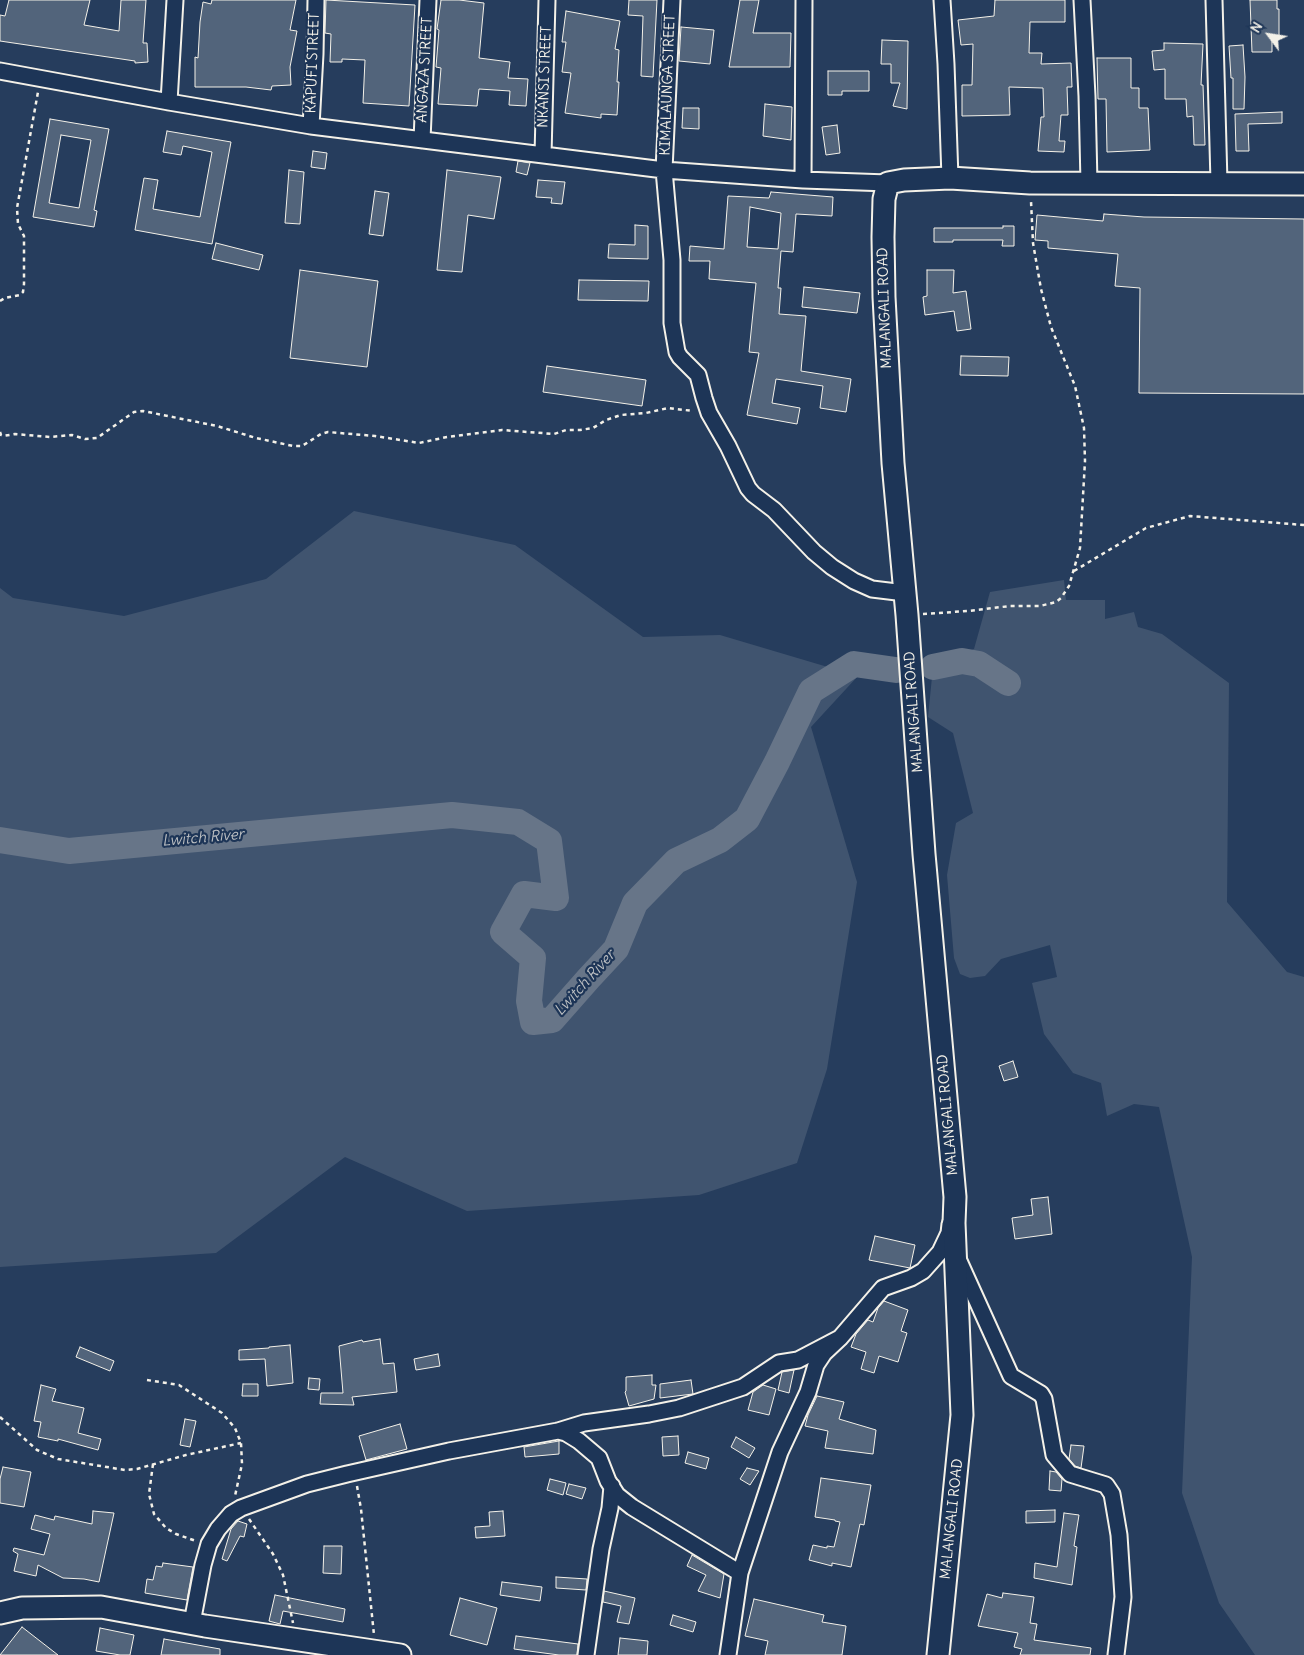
<!DOCTYPE html>
<style>
body{margin:0}
#map{position:relative;width:1304px;height:1655px;overflow:hidden;background:#263d5d;font-family:Delius,sans-serif}
canvas{display:block}
.north{position:absolute;left:1244px;top:10px;width:50px;height:50px;-webkit-text-stroke:4px #1d3557;paint-order:stroke;rotate:301deg;font-size:14px;font-weight:700;line-height:20px;text-align:center;color:#f4f1e8}
.north::after{content:'';display:block;margin:auto;width:18px;height:22px;background:#f4f1e8;clip-path:polygon(50% 0,100% 100%,50% 72%,0 100%)}
</style>
<div id="map">
<canvas width="1304" height="1655"></canvas>
<div class="north">N</div>
</div>
<script>
const g = document.querySelector('canvas').getContext('2d');
g.lineJoin = 'round';
function fillPath(path, color) {
  g.fillStyle = color;
  g.fill(path, 'evenodd');
}
function shape(rows) {
  const path = new Path2D();
  for (const r of rows) {
    path.moveTo(r[0], r[1]);
    for (let i = 2; i < r.length; i += 2) path.lineTo(r[i], r[i + 1]);
  }
  return path;
}
function stroke(path, color, width, dash) {
  g.strokeStyle = color;
  g.lineWidth = width;
  g.lineCap = dash ? 'butt' : 'round';
  g.setLineDash(dash || []);
  g.stroke(path);
}
function write(font, color, halo, rows, align = 'center') {
  g.font = font + ' Delius,sans-serif';
  g.lineWidth = 4.5;
  g.setLineDash([]);
  g.textBaseline = 'middle';
  g.strokeStyle = halo;
  g.fillStyle = color;
  for (const [text, x, y, turn = 0] of rows) {
    g.save();
    g.translate(x, y);
    g.rotate((+turn || 0) * Math.PI / 180);
    g.textAlign = isNaN(turn) ? turn : align;
    if (halo) g.strokeText(text, 0, 0);
    g.fillText(text, 0, 0);
    g.restore();
  }
}
const green = shape([
 [354,511,515,545,643,637,720,635,858,676,811,727,857,882,827,1069,797,1163,699,1195,467,1211,345,1157,216,1253,0,1267,0,588,13,598,124,616,266,579],
 [1064,580,1066,600,1105,600,1105,619,1134,612,1138,627,1162,634,1229,683,1227,902,1287,972,1304,977,1304,1655,1255,1655,1219,1603,1182,1493,1192,1257,1159,1107,1134,1104,1107,1116,1101,1083,1073,1073,1044,1034,1032,983,1057,977,1050,945,1001,959,985,976,970,978,960,974,954,958,947,875,956,823,973,813,953,733,928,717,933,667,974,649,990,592]
]);
const river = shape([
 [933,667,962,661,979,664,1008,683],
 [0,840,69,851,452,815,518,822,549,841,556,898,524,894,503,932,533,958,529,1001,533,1022,552,1020,589,978,616,949,635,903,676,861,720,840,747,819,777,762,811,691,854,664,896,670]
]);
const building = shape([
 [9,0,90,0,84,25,119,31,121,0,146,0,143,43,147,43,148,62,135,63,135,61,0,41,0,15,5,16,9,0],
 [212,0,296,0,290,30,297,31,290,67,291,85,272,86,271,90,246,87,195,87,195,57,198,58,200,22,203,2,211,4,212,0],
 [326,0,415,5,409,106,363,103,365,60,342,59,342,62,330,62,331,34,325,33,326,0],
 [441,0,459,0,484,3,479,58,510,62,508,78,528,79,526,106,509,105,510,91,479,89,477,106,438,104,441,68,436,67,439,30,437,29,441,0],
 [629,0,657,0,653,77,641,76,643,16,628,15,629,0],
 [740,0,759,0,753,33,791,33,790,67,729,67,740,0],
 [995,0,1065,0,1065,22,1030,22,1029,53,1042,53,1041,64,1071,63,1072,87,1067,87,1068,115,1061,115,1059,141,1065,141,1064,152,1038,151,1041,117,1044,117,1043,88,1009,87,1010,115,962,116,962,85,972,85,973,44,961,45,958,20,994,16,995,0],
 [1250,0,1277,0,1277,9,1279,9,1279,39,1272,39,1272,52,1252,52,1250,0],
 [566,11,620,21,615,49,619,50,617,82,619,82,617,115,601,114,601,118,565,113,571,73,562,72,566,42,562,42,566,11],
 [681,27,714,30,710,64,679,61,681,27],
 [882,40,908,41,907,109,893,106,900,83,891,83,891,64,881,64,882,40],
 [1164,43,1203,44,1201,85,1203,85,1205,145,1194,145,1193,116,1187,117,1186,99,1165,99,1165,69,1154,70,1152,51,1164,50,1164,43],
 [1243,45,1245,77,1244,109,1233,109,1233,78,1231,78,1229,46,1243,45],
 [1097,58,1131,58,1131,88,1139,88,1139,108,1148,108,1150,150,1107,152,1106,99,1098,99,1097,58],
 [828,71,869,71,869,91,842,91,842,95,828,95,828,71],
 [765,104,792,107,791,140,763,136,765,104],
 [683,108,699,108,699,129,682,128,683,108],
 [1282,112,1282,123,1248,124,1249,151,1236,151,1235,114,1282,112],
 [50,119,109,129,94,210,97,211,94,227,33,217,50,119],
 [61,135,91,140,79,208,49,203,61,135],
 [837,125,840,153,826,155,822,127,837,125],
 [167,131,231,142,212,244,135,230,144,178,158,180,153,209,200,217,212,152,183,146,181,155,163,152,167,131],
 [313,151,327,153,325,169,311,167,313,151],
 [518,161,530,163,527,175,516,172,518,161],
 [289,170,304,172,300,224,285,223,289,170],
 [447,170,501,177,494,219,468,215,462,272,437,270,447,170],
 [538,180,565,182,562,204,551,203,552,198,536,197,538,180],
 [375,191,389,193,383,236,369,234,375,191],
 [771,192,833,197,832,216,796,214,793,252,781,251,778,288,781,288,779,314,806,316,801,371,851,379,846,412,820,408,823,386,776,379,772,403,800,408,797,424,747,415,759,353,749,352,756,283,709,279,710,261,689,261,690,246,724,249,728,196,769,198,771,192],
 [750,207,781,213,778,249,747,247,750,207],
 [1104,214,1144,217,1304,219,1304,394,1139,393,1140,288,1115,286,1118,254,1048,248,1048,241,1035,240,1037,215,1103,221,1104,214],
 [635,225,648,226,648,259,608,258,609,244,635,245,635,225],
 [1003,226,1014,226,1014,246,1002,246,1003,240,953,240,953,242,934,242,934,228,1003,228,1003,226],
 [216,243,263,255,259,270,212,259,216,243],
 [300,270,378,281,367,367,290,358,300,270],
 [927,270,954,270,953,293,966,291,971,329,957,331,954,311,925,315,923,297,927,296,927,270],
 [579,280,649,281,648,301,578,300,579,280],
 [804,287,860,293,857,313,802,307,804,287],
 [961,356,1009,357,1008,376,960,375,961,356],
 [547,366,646,380,642,406,543,392,547,366],
 [1013,1061,1018,1077,1004,1081,999,1066,1013,1061],
 [1048,1197,1052,1234,1015,1239,1012,1218,1033,1215,1031,1199,1048,1197],
 [875,1236,915,1245,910,1268,869,1260,875,1236],
 [884,1301,908,1310,901,1331,907,1333,898,1362,879,1356,874,1373,861,1369,866,1352,851,1347,856,1334,868,1320,873,1322,878,1308,884,1301],
 [380,1339,383,1364,394,1363,397,1392,352,1397,354,1405,320,1404,321,1393,343,1393,339,1346,362,1340,363,1342,380,1339],
 [290,1345,293,1383,267,1386,265,1359,239,1360,239,1350,269,1348,269,1347,290,1345],
 [80,1347,114,1361,110,1371,76,1357,80,1347],
 [438,1354,440,1366,416,1370,414,1359,438,1354],
 [794,1370,789,1393,778,1390,782,1372,794,1370],
 [652,1375,652,1385,656,1385,654,1399,629,1406,625,1392,626,1391,626,1377,652,1375],
 [309,1378,320,1379,319,1390,308,1389,309,1378],
 [691,1380,693,1394,660,1398,660,1384,691,1380],
 [243,1384,258,1384,258,1396,242,1396,243,1384],
 [41,1385,56,1389,52,1401,84,1408,78,1433,101,1439,98,1450,58,1439,58,1441,38,1437,41,1422,34,1421,41,1385],
 [763,1385,776,1389,769,1415,748,1410,753,1392,763,1385],
 [817,1396,844,1402,839,1419,876,1430,873,1454,825,1448,828,1431,805,1426,808,1415,817,1396],
 [185,1419,196,1421,190,1447,180,1445,185,1419],
 [400,1424,407,1449,366,1460,359,1436,400,1424],
 [678,1436,679,1455,663,1456,662,1437,678,1436],
 [736,1437,755,1448,749,1458,731,1447,736,1437],
 [559,1441,559,1454,525,1457,524,1447,559,1441],
 [1071,1445,1084,1446,1081,1468,1075,1466,1069,1459,1071,1445],
 [688,1452,709,1458,706,1469,685,1463,688,1452],
 [3,1467,31,1472,24,1507,0,1503,0,1479,3,1467],
 [747,1468,759,1471,750,1485,740,1479,747,1468],
 [1050,1471,1056,1472,1062,1479,1061,1491,1049,1490,1050,1471],
 [821,1478,871,1485,864,1525,860,1524,851,1567,832,1563,832,1566,809,1560,813,1545,827,1548,827,1546,834,1547,840,1522,835,1521,835,1520,815,1517,821,1478],
 [550,1479,566,1483,563,1495,547,1490,550,1479],
 [569,1484,586,1488,582,1499,566,1494,569,1484],
 [1055,1510,1055,1522,1026,1523,1026,1511,1055,1510],
 [93,1511,114,1513,99,1582,84,1579,63,1578,38,1565,36,1576,14,1571,18,1554,13,1551,14,1548,44,1555,50,1534,31,1529,35,1515,54,1520,55,1516,92,1524,93,1511],
 [503,1511,505,1536,476,1538,475,1527,490,1526,489,1512,503,1511],
 [1064,1513,1079,1515,1074,1546,1077,1547,1072,1585,1034,1578,1035,1563,1057,1567,1064,1513],
 [238,1521,247,1524,244,1537,240,1536,227,1561,222,1559,231,1529,238,1521],
 [324,1546,342,1546,341,1574,323,1573,324,1546],
 [692,1555,724,1574,720,1598,698,1591,706,1575,687,1566,692,1555],
 [163,1563,193,1567,187,1600,145,1593,147,1579,153,1580,156,1566,162,1567,163,1563],
 [556,1577,587,1579,586,1590,556,1588,556,1577],
 [502,1582,542,1587,540,1601,500,1595,502,1582],
 [604,1591,635,1598,629,1624,617,1622,621,1606,603,1602,604,1591],
 [1003,1593,1034,1597,1030,1623,1037,1624,1034,1640,1091,1648,1090,1655,1020,1655,1022,1649,1014,1647,1018,1633,978,1626,987,1594,1002,1598,1003,1593],
 [275,1595,345,1609,343,1622,283,1611,280,1624,269,1621,275,1595],
 [460,1598,497,1608,487,1645,450,1635,460,1598],
 [754,1599,824,1615,822,1622,846,1626,842,1655,765,1655,768,1641,745,1636,754,1599],
 [673,1615,696,1622,693,1632,670,1625,673,1615],
 [22,1627,58,1655,0,1655,22,1627],
 [100,1628,134,1635,130,1655,120,1655,96,1651,100,1628],
 [516,1636,578,1644,577,1655,559,1655,514,1649,516,1636],
 [620,1638,648,1641,647,1655,618,1655,620,1638],
 [164,1639,220,1649,220,1655,161,1655,164,1639]
]);
const path = shape([
 [0,301,5,298,20,295,23,292,24,284,24,236,18,224,17,208,38,92],
 [0,432,1,435,3,436,15,434,50,437,72,435,85,439,97,438,134,412,143,411,217,426,256,438,293,446,302,446,321,434,328,432,375,436,419,443,447,437,502,430,554,434,566,430,580,430,593,428,606,420,621,415,646,413,668,408,693,411],
 [1074,571,1146,528,1190,516,1304,525],
 [923,614,968,611,1010,606,1040,606,1056,602,1061,598,1069,586,1080,548,1085,461,1084,428,1075,386,1051,327,1041,289,1033,243,1031,201],
 [147,1380,179,1385,222,1413,235,1428,241,1443,242,1464,235,1496],
 [0,1417,37,1450,58,1459,125,1470,137,1469,186,1455,241,1443],
 [153,1464,149,1494,154,1514,166,1528,176,1534,196,1541],
 [357,1486,361,1509,374,1635],
 [249,1519,273,1554,283,1575,293,1623]
]);
const street = shape([
 [672,0,664,170,672,260,672,323,677,352,680,357,698,375,704,398,709,413,728,446,748,488,753,494,774,510,814,552,832,567,854,581,872,589,905,593],
 [942,0,946,64,950,178],
 [1082,0,1087,96,1089,183],
 [1214,0,1219,182],
 [0,71,169,102,311,126,664,170,803,180,888,183],
 [169,102,175,0],
 [311,126,315,54,316,0],
 [422,140,428,0],
 [543,155,547,0],
 [803,180,804,0],
 [959,1261,1011,1376,1041,1394,1044,1399,1054,1455,1070,1474,1106,1485,1112,1494,1119,1535,1123,1597,1116,1655],
 [558,1431,566,1433,579,1441,599,1458,608,1481,617,1495,632,1507,740,1573],
 [192,1623,203,1565,209,1544,218,1529,231,1514,241,1508,307,1484,347,1474,449,1451,558,1431,584,1423,649,1414,679,1408,743,1387,779,1363,798,1360,840,1338],
 [586,1655,601,1549,610,1508,612,1486],
 [728,1655,740,1573,780,1452,808,1392,816,1365,824,1353,840,1338,883,1288,911,1278,923,1271,940,1252,949,1233,950,1224]
]);
const secondary = shape([
 [0,1613,22,1608,101,1607,205,1626,400,1655],
 [938,1655,962,1415,954,1223,955,1197,924,854,907,615,893,463,884,297,883,237,884,199,888,183,904,180,950,178,1030,183,1304,184]
]);
const streetNames = [
 ["KAPUFI STREET",313,63,-88],
 ["ANGAZA STREET",425,70,-87],
 ["NKANSI STREET",545,77,-88],
 ["KIMALAUNGA STREET",668,85,-88],
 ["MALANGALI ROAD",885,308,-92],
 ["MALANGALI ROAD",914,712,-94],
 ["MALANGALI ROAD",948,1115,-95],
 ["MALANGALI ROAD",952,1519,-84]
];
const waterNames = [
 ["Lwitch River",203,838,-5],
 ["Lwitch River",585,983,-48]
];
fillPath(green, '#40546f');
stroke(river, '#677588', 26);
fillPath(building, '#52647b');
stroke(building, '#f4f1e8', 1);
stroke(street, '#f4f1e8', 19);
stroke(secondary, '#f4f1e8', 25);
stroke(path, '#f4f1e8', 2.5, [4, 4]);
stroke(street, '#1d3557', 15);
stroke(secondary, '#1d3557', 21);
write('14px', '#f4f1e8', '#1d3557', streetNames);
write('italic 15px', '#bcbfc2', '#1d3557', waterNames);
</script>
